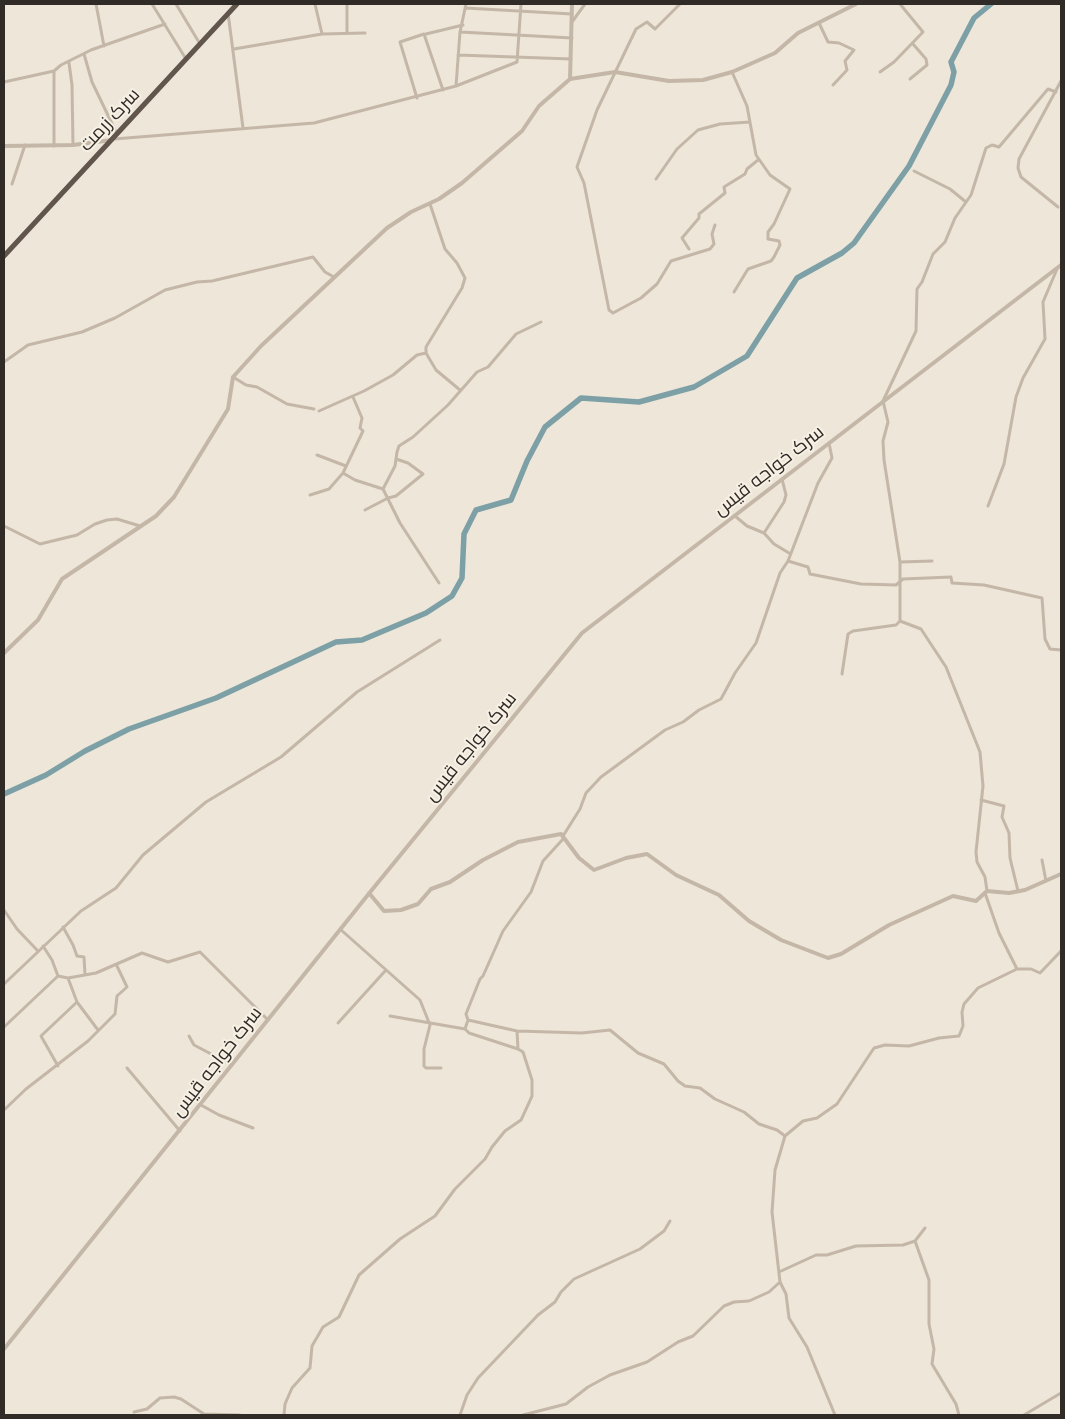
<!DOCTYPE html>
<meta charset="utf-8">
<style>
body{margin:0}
#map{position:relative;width:1065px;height:1419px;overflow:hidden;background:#ede6d9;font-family:Karla,sans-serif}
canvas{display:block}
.frame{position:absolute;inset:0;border:5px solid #312b27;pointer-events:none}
</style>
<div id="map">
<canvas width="1065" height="1419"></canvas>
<div class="frame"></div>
</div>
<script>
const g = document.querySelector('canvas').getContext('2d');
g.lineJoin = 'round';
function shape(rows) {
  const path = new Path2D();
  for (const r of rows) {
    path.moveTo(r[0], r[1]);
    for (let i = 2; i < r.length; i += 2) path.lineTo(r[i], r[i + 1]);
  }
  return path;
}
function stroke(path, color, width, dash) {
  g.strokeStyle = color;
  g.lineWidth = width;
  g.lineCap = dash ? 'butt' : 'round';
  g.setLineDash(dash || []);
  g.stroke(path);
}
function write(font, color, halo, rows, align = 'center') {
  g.font = font + ' Karla,Cairo,sans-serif';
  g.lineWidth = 4;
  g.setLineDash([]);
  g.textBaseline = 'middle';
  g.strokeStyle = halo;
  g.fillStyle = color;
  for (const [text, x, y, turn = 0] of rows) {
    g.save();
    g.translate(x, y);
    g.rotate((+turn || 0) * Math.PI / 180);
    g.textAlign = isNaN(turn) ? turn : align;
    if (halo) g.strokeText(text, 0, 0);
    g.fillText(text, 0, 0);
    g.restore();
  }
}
const river = shape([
 [4,794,46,775,85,751,129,729,216,698,336,642,362,640,426,613,452,596,462,578,464,534,476,510,511,500,527,461,545,427,581,398,639,402,694,387,747,356,797,278,842,253,854,243,909,166,951,85,954,72,951,62,974,18,991,4]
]);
const minor = shape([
 [96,4,104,46],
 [152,4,186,59],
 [176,4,200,44],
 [315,4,322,34],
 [347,4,347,33],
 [680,4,655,29,647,22,636,29,597,110,577,167,584,183,609,310,613,313,641,298,657,284,671,261,710,249,714,244,712,234,715,225],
 [465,8,572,14],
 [228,13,243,128],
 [572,22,585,4],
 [819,23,828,42,839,43,854,50,845,61,847,70,833,85],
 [460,32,572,38],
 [426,34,463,25],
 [234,49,322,34,365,33],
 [84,54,92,82,116,132],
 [458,55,571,59],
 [69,63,72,85,73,145],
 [732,72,747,106,756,155,770,175,790,189,774,224,768,232,768,239,779,241,780,245,774,257,771,261,748,269,734,292],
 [880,72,894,62,923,32,900,4],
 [910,79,927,65,926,59,913,44],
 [4,82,54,71,61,65,91,50,165,24],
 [456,86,460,32,466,4],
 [417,98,400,42,424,34,443,90],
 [114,139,314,123,456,86,517,62,521,4],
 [54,146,54,71],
 [914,171,950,189,966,202],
 [656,179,677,149,698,130,720,124,750,122],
 [12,184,25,145],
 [1058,207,1021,177,1018,168,1019,159,1061,81],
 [689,249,682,238,699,218,699,214,725,193,724,187,745,174,747,169,758,160],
 [426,353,436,370,460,390],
 [4,362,28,345,82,332,115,318,165,290,197,282,212,281,313,257,325,272,334,277],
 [233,377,246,385,257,387,287,404,314,409],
 [319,411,364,391,393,375,417,355,426,353,426,347,462,288,465,278,457,263,445,249,430,204],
 [317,455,346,466],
 [343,473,355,480,383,489],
 [310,495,329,489,343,473,363,431,360,428,362,418,353,397],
 [988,506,1004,464,1016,397,1023,378,1045,339,1043,302,1057,269],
 [365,510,388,498,396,496,423,474,408,463,396,459],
 [735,516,747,526,764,533,774,544,789,553],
 [4,526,40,544,77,535,95,524,107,520,117,519,140,526],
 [764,533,784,502,786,495,782,479],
 [788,561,808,567,810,574,861,584,896,585,903,579,951,577,952,583,984,585,1042,598,1045,639,1050,649,1061,650],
 [900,562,932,561],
 [439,583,400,523,383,489,395,466,397,452,399,446,413,437,448,405,477,372,488,367,516,334,541,322],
 [900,621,921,629,946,667,980,752,983,786,976,852,977,862,985,877,987,891],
 [842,674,848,634,853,631,896,625,900,621,900,562,884,460,883,441,888,422,883,401,916,331,917,289,922,282,933,254,945,242,955,218,971,195,986,148,992,145,999,147,1048,89,1056,92],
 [981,800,1004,806,1002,817,1009,833,1010,858,1018,891],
 [563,836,580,809,586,793,601,777,665,730,683,722,699,710,721,699,735,673,756,643,780,573,788,561,818,483,832,458,829,443],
 [1042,860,1046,881],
 [985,893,999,933,1017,969],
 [4,910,17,929,37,950],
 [63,927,73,945,77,956,84,957,85,975],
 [340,929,420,1000,430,1025,424,1049,424,1066,426,1068,441,1068],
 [43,946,52,960,58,976],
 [68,978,77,1002,98,1030],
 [4,984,81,911,116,888,143,855,206,802,281,757,357,692,440,640],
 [390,1016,465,1029,469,1033,518,1049],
 [468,1020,517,1031,582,1033,610,1030,638,1053,664,1064,678,1081,685,1086,700,1088,715,1099,744,1112,759,1124,777,1130,785,1136],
 [338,1023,386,970],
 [4,1027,58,976,68,978,96,973,142,953,168,962,200,952,268,1020],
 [465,1029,468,1020,466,1014,480,979,483,976,503,931,531,892,543,861,564,838],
 [189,1036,194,1045,232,1065],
 [58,1066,41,1036,77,1002],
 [127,1068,180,1131],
 [201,1105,219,1115,253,1128],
 [4,1110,26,1089,88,1041,115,1014,117,996,127,987,116,964],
 [915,1241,929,1280,929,1324,934,1349,932,1364,956,1404,959,1415],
 [779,1272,816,1255,827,1255,856,1246,903,1245,915,1241,925,1228],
 [134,1412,147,1409,160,1398,174,1397,181,1399,204,1414,240,1415],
 [284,1415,285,1404,292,1388,310,1368,312,1346,323,1327,339,1317,359,1275,400,1239,435,1216,455,1189,485,1159,492,1147,505,1131,521,1120,532,1096,532,1080,523,1052,518,1049,517,1031],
 [460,1415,467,1395,478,1378,538,1315,555,1302,561,1292,574,1279,640,1249,664,1231,670,1221],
 [523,1415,566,1404,588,1387,610,1375,647,1362,678,1342,693,1336,724,1306,734,1302,749,1301,769,1292,780,1282],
 [835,1415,807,1347,789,1318,786,1294,780,1282,772,1212,775,1170,785,1136,803,1121,817,1118,837,1104,874,1048,885,1045,909,1046,939,1038,959,1036,963,1026,962,1012,964,1004,978,988,1017,969,1031,969,1040,973,1061,951],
 [1024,1415,1061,1393]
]);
const tertiary = shape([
 [570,79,615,72,669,81,703,80,732,72,775,53,798,33,856,4],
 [4,146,73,145,112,140],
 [4,653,38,620,62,579,156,516,174,497,228,409,233,377,261,346,387,228,411,212,439,199,462,183,522,131,539,106,570,79,572,4],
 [369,893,384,911,401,910,418,904,431,889,450,882,483,860,518,842,561,834,579,858,594,870,626,858,647,854,676,875,719,895,749,921,781,940,828,958,841,954,889,925,953,896,976,901,987,891,1009,893,1025,890,1061,874],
 [4,1349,371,891,582,633,1061,265]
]);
const trunk = shape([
 [4,256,237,4]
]);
const streetNames = [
 ["سرک زرمت",110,120,-47],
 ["سرک خواجه قیس",769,471,-38],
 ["سرک خواجه قیس",471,747,-51],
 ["سرک خواجه قیس",217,1062,-52]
];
stroke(river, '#7ca0a6', 5.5);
stroke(minor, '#c4b7a7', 3);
stroke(tertiary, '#c4b7a7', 4);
stroke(trunk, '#61554c', 5);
write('19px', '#312b27', '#f6f0e5', streetNames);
</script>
